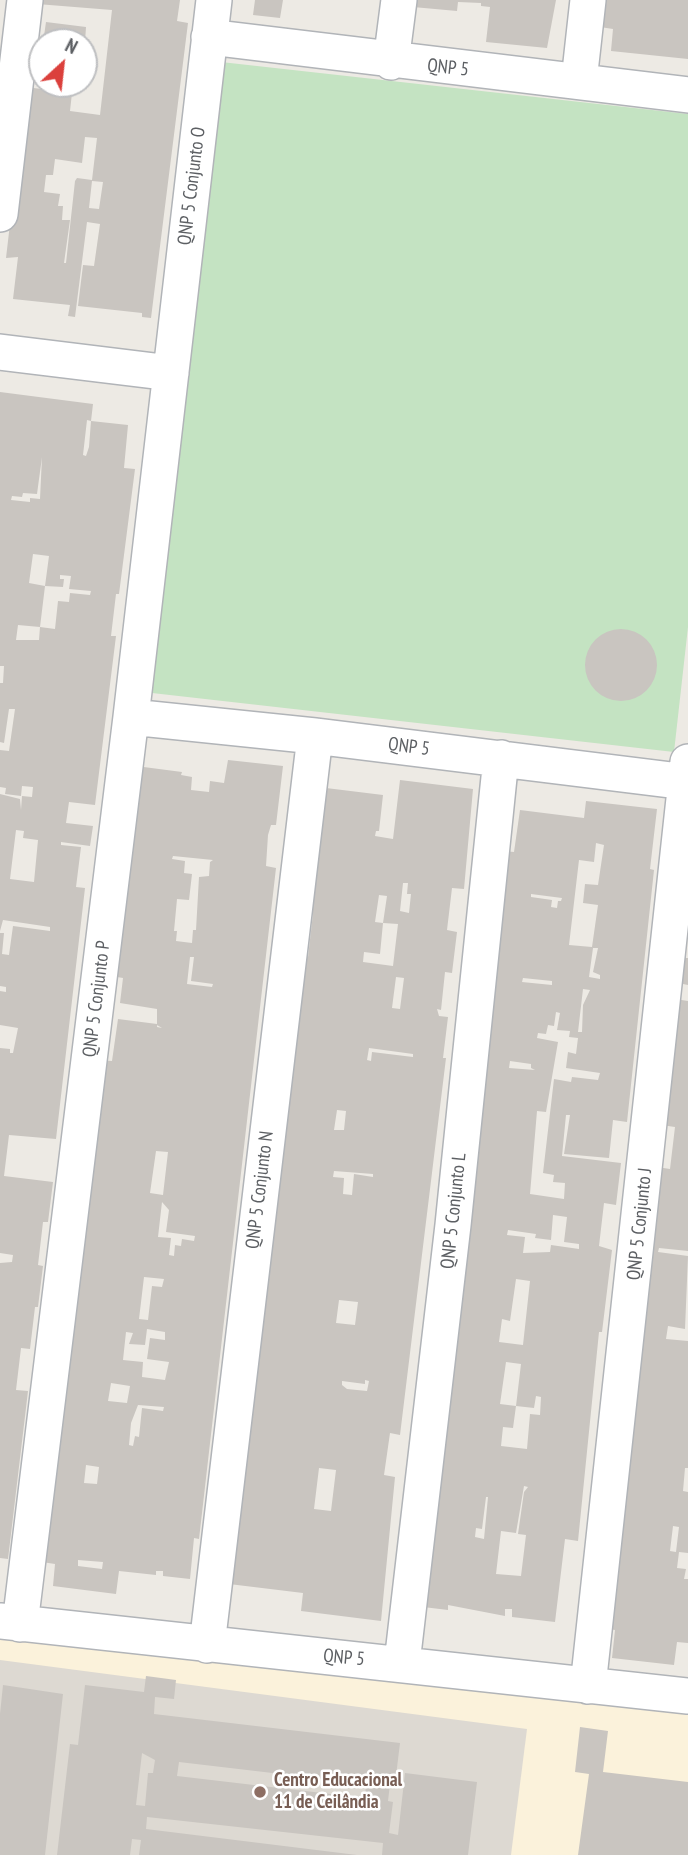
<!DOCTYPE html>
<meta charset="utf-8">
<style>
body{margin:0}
#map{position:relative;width:688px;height:1855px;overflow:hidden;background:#edeae4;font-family:"PT Sans Narrow",sans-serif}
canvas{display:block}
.north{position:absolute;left:28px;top:28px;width:70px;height:70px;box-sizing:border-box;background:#fff;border:2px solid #bebfc1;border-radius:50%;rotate:27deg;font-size:19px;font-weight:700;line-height:28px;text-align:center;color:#5c5f63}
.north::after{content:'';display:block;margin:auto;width:24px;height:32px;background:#db403c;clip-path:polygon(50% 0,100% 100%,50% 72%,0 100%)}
</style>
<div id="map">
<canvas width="688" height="1855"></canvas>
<div class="north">N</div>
</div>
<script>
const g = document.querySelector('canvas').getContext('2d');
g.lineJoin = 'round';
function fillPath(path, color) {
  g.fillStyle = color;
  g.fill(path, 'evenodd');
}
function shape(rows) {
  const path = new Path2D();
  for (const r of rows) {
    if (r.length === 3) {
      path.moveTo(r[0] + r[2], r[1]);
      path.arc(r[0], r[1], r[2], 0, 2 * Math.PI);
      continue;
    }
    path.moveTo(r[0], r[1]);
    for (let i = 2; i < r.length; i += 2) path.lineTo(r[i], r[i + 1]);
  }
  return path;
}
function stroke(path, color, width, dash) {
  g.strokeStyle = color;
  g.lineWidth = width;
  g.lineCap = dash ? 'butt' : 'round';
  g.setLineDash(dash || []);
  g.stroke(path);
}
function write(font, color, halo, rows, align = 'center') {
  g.font = font + ' "PT Sans Narrow",sans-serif';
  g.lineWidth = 5;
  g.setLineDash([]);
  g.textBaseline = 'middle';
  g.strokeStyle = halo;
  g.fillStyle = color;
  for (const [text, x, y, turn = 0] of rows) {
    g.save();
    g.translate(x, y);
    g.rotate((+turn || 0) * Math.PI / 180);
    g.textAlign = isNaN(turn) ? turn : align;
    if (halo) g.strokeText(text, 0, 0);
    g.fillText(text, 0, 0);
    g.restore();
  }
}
const commercial = shape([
 [0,1630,688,1711,688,1855,0,1855]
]);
const education = shape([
 [0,1660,527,1729,511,1855,0,1855]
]);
const green = shape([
 [221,62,688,114,688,627,674,752,152,693]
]);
const building = shape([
 [37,0,180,0,177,21,188,23,151,318,142,317,142,313,78,306,83,265,94,266,100,224,87,222,75,317,68,316,70,305,13,299,18,257,6,258,26,87,72,93,70,111,100,115,112,10,37,4],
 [85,137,97,138,92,180,77,178,75,181,66,263,64,263,70,220,62,220,63,206,58,206,60,194,44,192,46,175,53,175,55,159,82,163],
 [92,181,103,182,99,209,89,208],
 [255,0,283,0,280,18,253,15],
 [414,0,556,0,547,48,486,42,490,7,481,6,481,3,458,2,457,11,413,7],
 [603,0,688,0,688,59,611,51,613,29,600,27],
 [46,22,86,27,85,42,47,42,48,37,44,36],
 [84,52,93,53,89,83,84,83],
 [0,392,93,404,91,421,87,420,83,455,86,456,89,447,91,421,128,425,124,468,135,469,119,594,116,594,111,636,116,636,95,805,69,802,66,823,93,826,90,846,61,842,61,845,81,847,76,887,85,888,56,1139,9,1135,4,1176,53,1182,48,1222,43,1222,38,1265,43,1266,38,1307,35,1307,30,1349,21,1348,16,1390,28,1391,8,1559,0,1558,0,1263,12,1262,13,1255,0,1253,0,1048,10,1049,10,1053,13,1053,18,1028,0,1025,0,991,6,992,6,987,0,986,0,933,4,933,2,954,9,955,13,926,50,931,50,927,3,920,0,931,0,794,20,799,21,810,22,796,32,797,33,787,22,786,21,796,5,794,6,788,0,787,0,750,9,751,15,709,9,709,4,743,0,742,0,683,3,683,4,666,0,666],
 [42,457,40,499,30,498,30,502,11,500,12,496,22,497,23,493,37,494],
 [33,554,49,556,45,586,29,583],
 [60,575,71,576,69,589,91,591,90,595,70,593,69,602,58,601,55,629,40,627,39,640,16,640,18,625,40,627,45,586,63,587,64,579,60,579],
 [16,830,24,831,23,838,38,840,34,882,10,879],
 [621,665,36],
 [228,760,283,766,276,825,271,825,268,835,266,866,276,868,199,1539,194,1538,190,1579,163,1576,163,1571,156,1571,156,1575,119,1571,116,1594,53,1586,55,1564,42,1562,99,1060,112,1061,118,1019,157,1024,157,1027,162,1028,157,1025,157,1009,120,1003,123,978,111,976,136,766,182,772,181,775,192,777,191,790,209,792,210,781,224,783],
 [173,856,213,860,210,862,209,876,199,877,196,930,193,930,192,943,176,941,177,931,174,931,177,899,189,900,192,874,184,873,185,861,172,859],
 [190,957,194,957,191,981,213,984,212,987,187,984],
 [156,1151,168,1152,163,1195,150,1193],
 [162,1202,169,1210,166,1232,195,1236,194,1241,182,1239,181,1246,175,1245,174,1256,169,1255,171,1238,158,1237],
 [144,1277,164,1279,162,1287,152,1286,148,1320,139,1319],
 [147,1329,165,1332,165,1340,150,1338,147,1359,169,1362,165,1380,142,1377,143,1362,123,1360,126,1332,133,1333,129,1344,145,1345],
 [111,1383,130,1386,127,1403,108,1401],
 [138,1405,164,1407,163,1411,142,1408,139,1437,135,1436,133,1446,129,1445,131,1423],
 [86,1465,99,1467,97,1484,84,1483],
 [78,1560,103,1562,102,1569,78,1566],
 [400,780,473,789,464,889,452,888,447,930,457,932,452,973,445,972,441,1010,437,1009,439,1016,448,1017,443,1058,446,1058,400,1435,390,1433,384,1475,395,1477,381,1621,301,1611,303,1593,229,1584,302,955,308,957,313,914,308,913,326,788,383,795,379,831,376,831,375,836,393,839],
 [403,883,408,883,407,894,411,894,409,913,400,911],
 [379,895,387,896,383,923,398,924,393,966,363,962,364,952,380,954,383,923,375,922],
 [396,977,404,978,400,1009,392,1008],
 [369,1048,413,1054,413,1057,372,1052,371,1061,367,1060],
 [337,1110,346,1111,344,1130,334,1130],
 [334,1171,373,1174,373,1177,354,1174,352,1195,343,1194,344,1178,333,1177],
 [339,1300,358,1302,355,1325,336,1323],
 [365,1380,369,1381,367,1391,347,1389,342,1385,342,1381,365,1384],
 [319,1468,336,1470,331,1511,314,1509],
 [586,801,657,809,650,869,654,870,627,1122,613,1120,609,1158,564,1154,570,1115,566,1115,562,1156,621,1163,616,1205,604,1203,599,1246,612,1250,602,1332,599,1332,578,1541,565,1539,555,1622,512,1617,512,1609,505,1609,505,1616,448,1605,448,1610,415,1606,503,851,514,852,520,810,584,818],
 [596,843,604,845,598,885,585,884,583,903,598,905,592,947,569,945,579,860,594,862],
 [531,894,562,898,561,901,558,901,557,908,551,907,552,900,531,897],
 [593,948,598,948,593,972,600,975,600,979,589,977],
 [523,978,552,981,552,985,522,982],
 [583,989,590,990,583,1005,582,1032,578,1032],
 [556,1012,560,1013,557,1030,570,1031,569,1037,578,1038,576,1054,568,1052,566,1068,600,1073,598,1080,572,1077,571,1082,554,1079,543,1173,554,1175,553,1182,565,1183,564,1199,530,1194,537,1111,546,1112,558,1042,537,1038,538,1033,546,1034,548,1025,554,1026],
 [510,1061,531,1064,531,1068,535,1070,509,1068],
 [553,1215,567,1217,564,1242,579,1244,579,1249,551,1245,550,1252,523,1253,525,1237,507,1235,508,1230,536,1234,535,1238,551,1240],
 [516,1279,530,1281,523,1345,499,1342,502,1319,510,1321],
 [506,1362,521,1364,516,1406,500,1404],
 [536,1396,541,1397,540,1415,530,1414,527,1449,501,1446,503,1427,513,1428,516,1406,534,1408],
 [524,1486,528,1487,524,1492,518,1534,526,1535,521,1576,496,1574,501,1531,516,1533],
 [486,1497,488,1497,484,1539,475,1537,476,1528,482,1529],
 [680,958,688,958,688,985,678,983],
 [675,999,688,1001,688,1251,659,1248,658,1252,688,1256,685,1329,668,1326,666,1339,688,1341,688,1468,685,1468,683,1491,688,1492,688,1553,679,1552,677,1568,686,1569,684,1579,688,1579,688,1643,677,1642,674,1665,612,1658,615,1630,603,1628,657,1167,670,1169,675,1127,661,1125],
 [673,1526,679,1527,676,1552,670,1551],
 [146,1676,176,1680,174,1699,155,1697,154,1714,400,1743,395,1784,390,1784,388,1801,393,1802,389,1833,398,1835,405,1773,477,1782,468,1855,382,1855,383,1843,147,1817,146,1829,357,1855,139,1855,141,1840,132,1839,130,1855,57,1855,70,1744,78,1745,85,1685,144,1692],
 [142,1753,155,1760,153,1773,148,1773,145,1806,136,1805],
 [179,1762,366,1784,365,1798,177,1776],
 [3,1685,63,1694,45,1855,0,1855,0,1714],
 [580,1727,608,1731,603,1772,688,1782,688,1855,578,1855,589,1774,575,1772]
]);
const street = shape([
 [209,37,688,95],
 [391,62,399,0],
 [579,81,588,0],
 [0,214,25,0],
 [0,352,171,373],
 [131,717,315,736,686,782],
 [0,1621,688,1696],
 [20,1624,131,717,214,0],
 [207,1645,315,736],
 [402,1663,453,1225,501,758],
 [588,1686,688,762]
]);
const markers = [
 [260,1792,7,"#8d6e63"]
];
const streetNames = [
 ["QNP 5",448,68,6],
 ["QNP 5 Conjunto O",192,186,-83],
 ["QNP 5",409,747,7],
 ["QNP 5 Conjunto P",97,999,-83],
 ["QNP 5 Conjunto N",260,1190,-83],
 ["QNP 5 Conjunto L",454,1211,-84],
 ["QNP 5 Conjunto J",640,1224,-84],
 ["QNP 5",344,1658,5]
];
const educationNames = [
 ["Centro Educacional",274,1781],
 ["11 de Ceilândia",274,1803]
];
fillPath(commercial, '#fbf2db');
fillPath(education, '#ddd9d2');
fillPath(green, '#c4e3c2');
fillPath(building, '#c9c5c0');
stroke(street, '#b1b4b8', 38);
stroke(street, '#fff', 35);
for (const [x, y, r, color] of markers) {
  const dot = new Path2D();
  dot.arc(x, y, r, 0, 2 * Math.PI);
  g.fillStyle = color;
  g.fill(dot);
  stroke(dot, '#fff', 2.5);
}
write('19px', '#5c5f63', '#fff', streetNames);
write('bold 19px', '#785e54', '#fff', educationNames, 'left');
</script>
